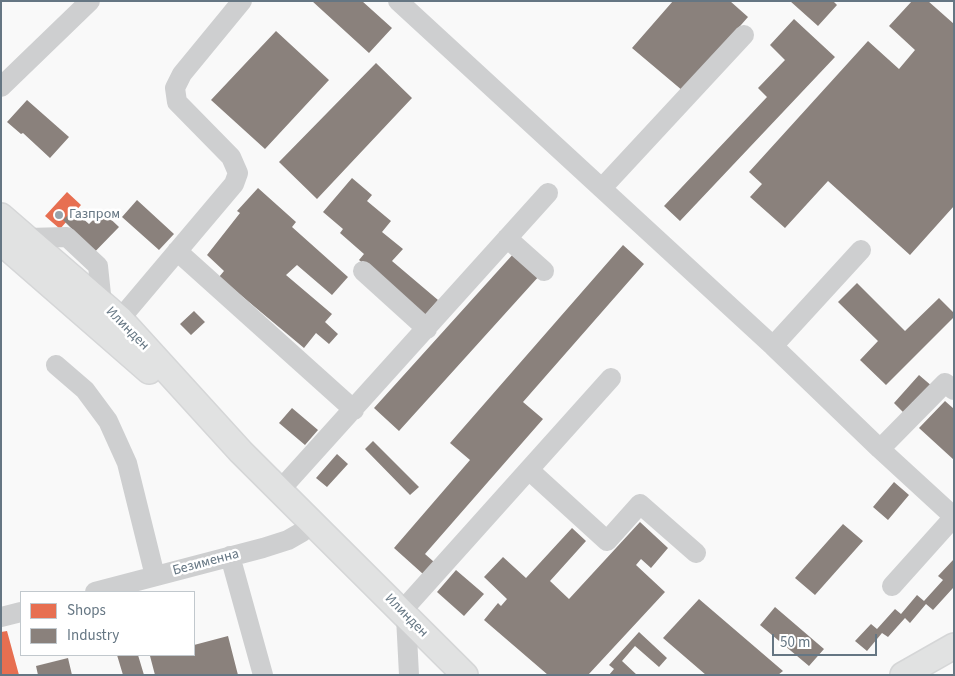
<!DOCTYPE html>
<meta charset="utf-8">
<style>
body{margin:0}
#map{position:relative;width:955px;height:676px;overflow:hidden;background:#f9f9f9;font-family:"Source Sans 3",sans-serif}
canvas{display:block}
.frame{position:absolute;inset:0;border:2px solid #657683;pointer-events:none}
.legend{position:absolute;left:20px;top:591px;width:175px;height:65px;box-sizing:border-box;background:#fff;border:1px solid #c1c8cd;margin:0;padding:6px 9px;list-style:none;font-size:15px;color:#657683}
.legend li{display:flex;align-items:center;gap:10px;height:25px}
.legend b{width:25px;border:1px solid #c1c8cd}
.scale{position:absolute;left:772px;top:634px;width:105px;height:22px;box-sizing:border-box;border:2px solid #657683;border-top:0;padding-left:6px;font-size:15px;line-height:18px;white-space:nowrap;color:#657683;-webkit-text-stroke:4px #fff;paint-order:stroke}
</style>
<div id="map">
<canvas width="955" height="676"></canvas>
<div class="frame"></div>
<ul class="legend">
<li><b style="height:14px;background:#e76f51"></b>Shops</li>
<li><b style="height:14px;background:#8a817c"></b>Industry</li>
</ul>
<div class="scale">50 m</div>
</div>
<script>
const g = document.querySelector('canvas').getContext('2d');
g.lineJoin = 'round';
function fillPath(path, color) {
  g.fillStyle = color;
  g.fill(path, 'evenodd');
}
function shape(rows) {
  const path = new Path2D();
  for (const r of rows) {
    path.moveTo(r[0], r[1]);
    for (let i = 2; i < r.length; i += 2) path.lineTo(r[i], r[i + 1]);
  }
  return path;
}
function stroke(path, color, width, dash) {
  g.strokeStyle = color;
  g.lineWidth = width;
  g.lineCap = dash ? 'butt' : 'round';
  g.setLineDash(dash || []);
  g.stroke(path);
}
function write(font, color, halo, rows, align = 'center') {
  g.font = font + ' "Source Sans 3",sans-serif';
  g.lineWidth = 5;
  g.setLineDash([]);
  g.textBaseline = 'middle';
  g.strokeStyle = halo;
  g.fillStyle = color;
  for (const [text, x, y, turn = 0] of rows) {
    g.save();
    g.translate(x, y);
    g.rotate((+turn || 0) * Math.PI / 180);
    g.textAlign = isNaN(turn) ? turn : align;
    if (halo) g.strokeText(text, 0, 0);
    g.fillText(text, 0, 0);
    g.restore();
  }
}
const shops = shape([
 [67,192,81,205,60,229,45,216],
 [7,631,19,675,1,675,1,632]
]);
const industry = shape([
 [312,1,362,1,392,28,369,53],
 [673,1,730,1,748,17,683,91,632,48],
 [790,1,833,1,837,5,818,26],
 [912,1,928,1,954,24,954,206,910,255,828,181,785,228,750,197,762,184,749,172,868,41,899,69,915,50,889,26],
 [794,19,835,57,680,221,664,206,767,97,758,88,785,60,770,45],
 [276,31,329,80,265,149,211,100],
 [376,63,412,98,317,199,279,162],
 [27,100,69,137,50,158,23,133,21,134,7,122],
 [352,178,372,195,367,201,391,221,382,232,403,249,392,261,438,300,425,315,359,260,364,254,340,233,343,229,323,212],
 [258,188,296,222,292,227,348,277,332,295,297,265,286,275,332,314,325,322,338,334,329,344,316,333,304,348,219,277,224,271,207,255,240,213,237,211],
 [137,200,174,234,159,250,122,217],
 [73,210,89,224,102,211,119,227,83,264,80,237,63,220],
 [623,245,644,264,523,402,543,419,425,554,434,562,423,574,394,548,470,460,450,443],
 [515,252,540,275,399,431,374,408],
 [857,283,905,331,939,298,954,313,954,317,886,385,860,360,878,341,838,302],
 [194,311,205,322,191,335,180,324],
 [919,375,933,387,907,416,894,403],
 [945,401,954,409,954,460,919,428],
 [292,408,318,430,305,445,279,423],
 [373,441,419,487,410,495,365,449],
 [337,454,348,464,327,487,316,478],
 [894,482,909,495,888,520,873,507],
 [640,522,668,548,651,568,641,559,636,565,665,592,588,675,548,675,484,620,498,603,501,606,507,599,484,577,503,557,526,578,572,528,586,541,550,581,569,599],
 [843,524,863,541,815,595,795,578],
 [954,559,954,589,953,588,933,610,926,604,910,623,905,618,888,637,882,633,867,651,855,641,871,624,877,629,895,609,901,614,917,595,924,601,943,580,938,576],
 [456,570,484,594,464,616,437,592],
 [699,599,783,671,778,675,706,675,663,638],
 [775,607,824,649,809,666,760,625],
 [639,632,667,658,659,667,635,646,622,661,637,675,609,675,614,669,609,665],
 [228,636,238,675,155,675,150,656,194,655,194,645],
 [117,655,138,655,144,675,123,675],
 [68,658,72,675,38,675,36,666]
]);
const minor = shape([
 [398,1,773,346,880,449,954,517],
 [1,87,90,1],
 [602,188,744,35],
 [27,238,67,237,98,266,102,304],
 [507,238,544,271],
 [177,251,354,410],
 [363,271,427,329],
 [120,319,234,184,238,173,231,157,177,102,175,88,182,74,242,1],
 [773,346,861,250],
 [56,365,85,390,108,421,127,463,155,576],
 [880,449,945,383,954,390],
 [529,470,607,541,640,504,696,553],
 [280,490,548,193],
 [230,556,263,675],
 [892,586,954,517],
 [95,592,263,548,288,540,302,532,311,522],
 [401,612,611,378],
 [1,617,21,612],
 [406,617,409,675]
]);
const major = shape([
 [1,216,120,319,241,452,465,675],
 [1,242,149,371],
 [903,675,954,646]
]);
const markers = [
 [59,215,5,"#99a4ac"]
];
const poiNames = [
 ["Газпром",69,215]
];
const streetNames = [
 ["Илинден",127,329,45],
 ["Безименна",206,563,-15],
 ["Илинден",406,616,45]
];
fillPath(shops, '#e76f51');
fillPath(industry, '#8a817c');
stroke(major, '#d5d6d7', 28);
stroke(minor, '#cecfd0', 20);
stroke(major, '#e1e2e2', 25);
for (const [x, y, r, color] of markers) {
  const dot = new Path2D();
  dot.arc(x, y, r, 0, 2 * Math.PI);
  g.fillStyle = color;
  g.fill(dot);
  stroke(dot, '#fff', 2);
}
write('14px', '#657683', '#fff', poiNames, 'left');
write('14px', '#657683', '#fff', streetNames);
</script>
